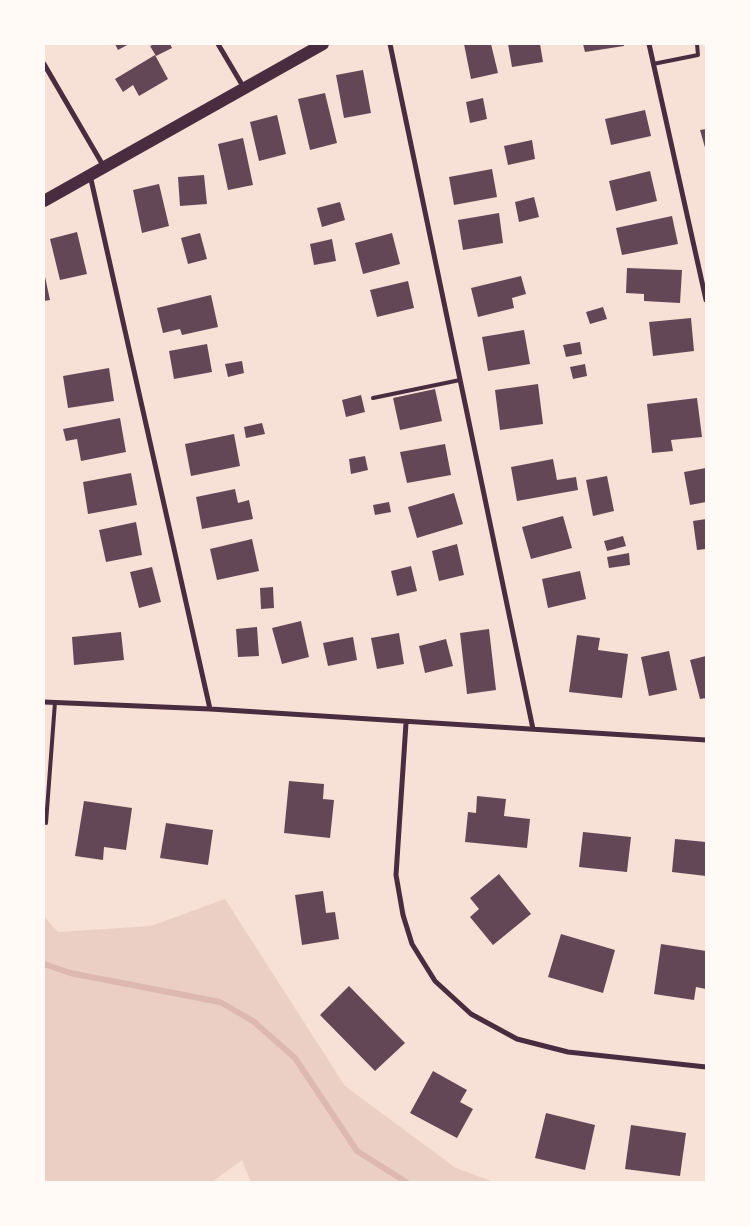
<!DOCTYPE html>
<style>
body{margin:0}
#map{position:relative;width:750px;height:1226px;overflow:hidden;background:#f7e1d7;font-family:"Open Sans",sans-serif}
canvas{display:block}
.frame{position:absolute;inset:0;border:45px solid #fffaf5;pointer-events:none}
</style>
<div id="map">
<canvas width="750" height="1226"></canvas>
<div class="frame"></div>
</div>
<script>
const g = document.querySelector('canvas').getContext('2d');
g.lineJoin = 'round';
function fillPath(path, color) {
  g.fillStyle = color;
  g.fill(path, 'evenodd');
}
function shape(rows) {
  const path = new Path2D();
  for (const r of rows) {
    path.moveTo(r[0], r[1]);
    for (let i = 2; i < r.length; i += 2) path.lineTo(r[i], r[i + 1]);
  }
  return path;
}
function stroke(path, color, width, dash) {
  g.strokeStyle = color;
  g.lineWidth = width;
  g.lineCap = dash ? 'butt' : 'round';
  g.setLineDash(dash || []);
  g.stroke(path);
}
const green = shape([
 [225,899,345,1086,456,1168,494,1182,251,1182,242,1160,212,1182,44,1182,44,916,58,932,151,926]
]);
const stream = shape([
 [44,964,70,973,220,1002,253,1021,295,1058,357,1151,406,1182]
]);
const building = shape([
 [115,44,129,44,118,50],
 [155,44,170,44,172,48,156,56,150,46],
 [464,44,491,44,498,73,471,79],
 [508,44,540,44,543,62,512,67],
 [583,44,624,44,624,46,585,52],
 [155,55,168,79,139,96,133,85,123,92,115,79],
 [363,70,371,113,344,118,336,75],
 [325,93,337,143,310,150,298,99],
 [483,98,487,119,470,123,466,102],
 [645,110,651,136,611,145,605,119],
 [277,115,286,154,259,161,250,122],
 [706,129,706,151,700,130],
 [243,138,253,185,228,190,218,144],
 [532,140,535,159,508,165,504,146],
 [492,169,497,197,454,205,449,177],
 [650,171,657,201,616,211,609,181],
 [204,175,207,204,180,206,178,177],
 [159,184,169,226,142,233,133,190],
 [534,197,539,217,519,222,515,202],
 [340,202,345,220,322,227,317,208],
 [499,213,503,243,463,250,458,220],
 [672,216,678,244,622,255,616,228],
 [77,232,87,274,60,280,50,239],
 [200,233,207,259,188,264,181,238],
 [392,233,400,264,363,274,355,243],
 [332,239,336,261,314,265,310,244],
 [627,268,682,270,680,303,644,301,644,294,626,293],
 [44,272,50,300,44,301],
 [521,276,526,294,512,298,514,308,478,317,471,288],
 [408,281,414,308,377,317,370,290],
 [211,295,218,327,182,335,180,329,163,333,157,308],
 [603,307,607,319,590,324,586,312],
 [691,318,694,351,653,356,649,322],
 [524,330,530,364,488,371,482,337],
 [580,342,582,354,566,357,563,345],
 [207,344,212,372,174,379,169,351],
 [242,361,244,373,228,377,225,364],
 [585,364,587,376,573,379,570,367],
 [109,368,114,401,68,408,63,376],
 [538,384,543,424,500,430,495,390],
 [435,389,442,421,400,430,393,398],
 [361,395,365,412,346,417,342,400],
 [697,398,702,437,671,440,673,451,652,453,647,404],
 [120,418,126,452,81,461,77,439,66,441,63,429],
 [262,423,265,434,246,438,244,427],
 [234,434,240,466,191,476,185,444],
 [445,444,451,475,407,483,400,452],
 [365,456,368,470,351,474,349,459],
 [553,459,557,480,576,477,578,490,517,501,511,467],
 [706,468,706,502,690,505,684,472],
 [131,473,137,505,88,514,83,482],
 [607,476,614,511,593,516,586,480],
 [235,489,238,503,249,500,253,519,202,529,196,497],
 [454,493,463,524,417,538,408,507],
 [389,502,391,512,375,515,373,505],
 [563,516,572,548,531,559,522,527],
 [706,519,706,549,697,550,693,521],
 [136,522,142,555,106,562,99,530],
 [623,536,626,546,607,551,604,541],
 [252,539,259,571,217,580,210,549],
 [457,544,464,575,439,581,432,551],
 [629,553,630,565,609,568,607,557],
 [411,566,417,591,397,596,391,571],
 [152,567,161,602,139,608,130,572],
 [580,571,586,599,548,608,542,579],
 [273,587,274,608,261,609,260,588],
 [301,621,309,657,282,664,272,628],
 [257,627,259,656,238,657,236,629],
 [489,629,496,690,467,694,460,633],
 [121,632,124,660,74,665,72,637],
 [399,633,404,664,377,669,371,638],
 [577,635,600,638,598,650,628,654,622,698,569,692],
 [353,637,357,660,328,666,323,643],
 [446,639,453,666,425,673,419,646],
 [669,651,677,690,649,696,641,657],
 [706,656,706,698,700,699,690,660],
 [289,781,324,784,323,799,334,800,330,838,284,833],
 [477,796,506,799,504,816,530,819,527,848,465,842,468,812,476,813],
 [84,801,132,808,126,850,104,847,103,860,75,856],
 [166,823,213,830,208,865,160,858],
 [583,832,631,837,627,872,579,867],
 [675,839,706,842,706,876,672,872],
 [499,874,531,914,493,945,470,917,479,909,470,898],
 [323,891,326,913,335,912,339,939,302,945,295,895],
 [561,934,615,950,603,993,548,977],
 [661,944,706,951,706,989,696,987,694,1000,654,994],
 [349,986,405,1043,375,1071,320,1015],
 [433,1071,467,1090,460,1102,473,1109,457,1138,410,1113],
 [546,1113,595,1125,585,1170,535,1158],
 [631,1125,686,1133,680,1176,625,1169]
]);
const service = shape([
 [653,64,698,55,697,44],
 [373,398,460,380],
 [46,823,55,702]
]);
const minor = shape([
 [218,44,244,88],
 [390,44,533,729],
 [649,44,706,300],
 [44,64,104,167],
 [90,175,210,709],
 [44,702,210,709,706,740],
 [406,723,396,875,403,915,412,944,435,981,471,1014,517,1039,568,1052,706,1067]
]);
const primary = shape([
 [44,201,323,44]
]);
fillPath(green, '#ebcfc5');
stroke(stream, '#dcb8b0', 6);
fillPath(building, '#644757');
stroke(service, '#4a2c40', 4);
stroke(minor, '#4a2c40', 5);
stroke(primary, '#4a2c40', 12);
</script>
